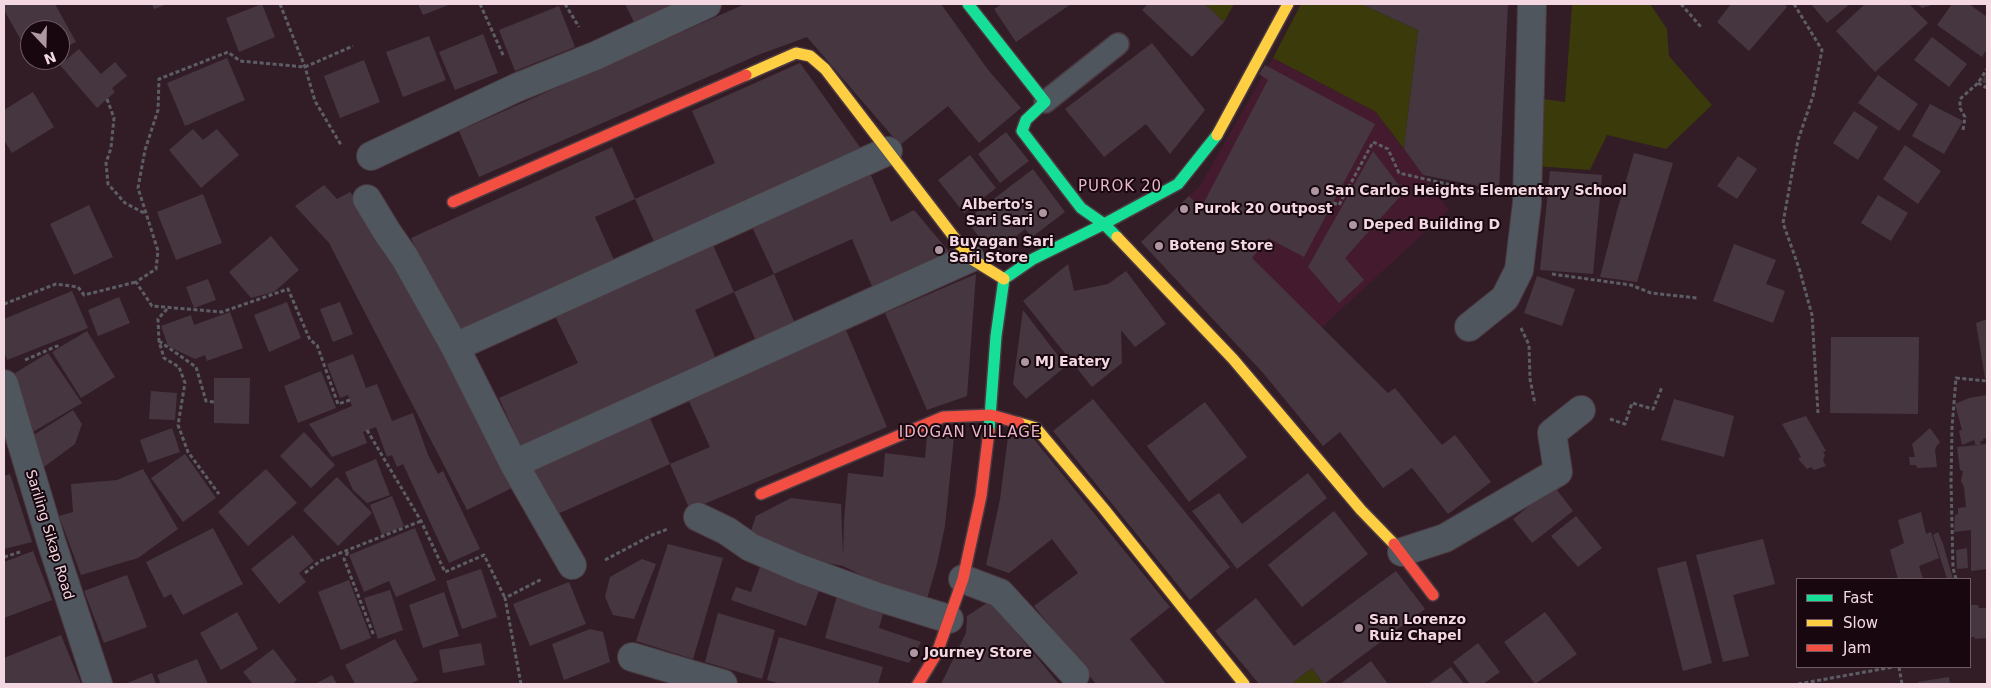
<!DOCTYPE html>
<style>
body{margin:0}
#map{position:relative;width:1991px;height:688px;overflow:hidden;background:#321d27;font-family:"DejaVu Sans",sans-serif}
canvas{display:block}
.frame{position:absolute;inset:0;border:5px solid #f3d8e2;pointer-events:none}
.legend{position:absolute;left:1796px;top:578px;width:175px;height:90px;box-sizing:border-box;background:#18070e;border:1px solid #705b63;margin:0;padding:6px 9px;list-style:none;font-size:15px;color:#f3d8e2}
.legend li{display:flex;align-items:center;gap:10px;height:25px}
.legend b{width:25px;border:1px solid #705b63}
.north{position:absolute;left:20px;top:20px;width:50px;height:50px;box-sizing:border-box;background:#18070e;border:1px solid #705b63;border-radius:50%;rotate:159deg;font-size:14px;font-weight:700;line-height:20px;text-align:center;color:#f3d8e2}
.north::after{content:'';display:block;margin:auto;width:18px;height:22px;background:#af97a1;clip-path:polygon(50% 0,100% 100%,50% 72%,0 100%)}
</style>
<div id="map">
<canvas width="1991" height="688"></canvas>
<div class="frame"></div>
<ul class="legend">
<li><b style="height:6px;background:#16e098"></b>Fast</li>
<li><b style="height:6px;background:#ffcf43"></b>Slow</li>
<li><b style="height:6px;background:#f24e42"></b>Jam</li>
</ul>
<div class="north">N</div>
</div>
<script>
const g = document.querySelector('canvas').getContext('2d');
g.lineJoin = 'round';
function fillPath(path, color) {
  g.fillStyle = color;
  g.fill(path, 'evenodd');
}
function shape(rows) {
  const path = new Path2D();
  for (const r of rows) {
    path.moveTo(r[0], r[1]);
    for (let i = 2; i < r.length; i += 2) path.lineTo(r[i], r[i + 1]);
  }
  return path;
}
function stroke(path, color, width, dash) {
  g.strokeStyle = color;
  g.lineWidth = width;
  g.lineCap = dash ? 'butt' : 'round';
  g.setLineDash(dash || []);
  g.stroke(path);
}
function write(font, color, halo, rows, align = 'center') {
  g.font = font + ' "DejaVu Sans",sans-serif';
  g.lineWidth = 4;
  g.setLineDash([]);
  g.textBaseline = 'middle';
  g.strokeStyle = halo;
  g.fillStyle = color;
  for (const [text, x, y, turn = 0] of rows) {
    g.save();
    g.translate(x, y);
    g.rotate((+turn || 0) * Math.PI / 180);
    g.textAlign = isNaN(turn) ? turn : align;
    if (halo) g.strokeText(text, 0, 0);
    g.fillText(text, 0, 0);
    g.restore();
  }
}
const built = shape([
 [1273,58,1376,112,1449,210,1321,328,1189,196,1200,186]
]);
const green = shape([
 [1205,4,1234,4,1224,22],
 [1301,4,1361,4,1418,30,1404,149,1376,112,1273,58],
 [1572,4,1650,4,1667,29,1669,56,1712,105,1666,149,1607,135,1590,170,1534,166,1536,98,1565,102],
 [1312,668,1324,684,1291,684]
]);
const building = shape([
 [4,4,55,4,76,42,60,50,60,30,30,30,30,56,4,10],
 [152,4,168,4,154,9],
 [262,4,275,37,239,52,226,18],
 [418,4,451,4,423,15],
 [625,4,676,4,635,24],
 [745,4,941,4,989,71,1021,108,979,143,948,106,900,145,807,37,758,55,479,177,459,131],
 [1002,4,1071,4,1016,42,994,9],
 [1148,4,1205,4,1224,22,1192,57,1142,10],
 [1361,4,1508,4,1499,190,1423,175,1404,149,1418,30],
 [1731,4,1784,4,1787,7,1749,51,1717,22],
 [1811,4,1850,4,1827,23],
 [1865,4,1909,4,1928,23,1875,72,1836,31],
 [1917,4,1935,4,1922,8],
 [1952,4,1969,4,1987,17,1987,49,1982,57,1937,25],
 [559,6,575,47,515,71,499,30],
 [483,34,498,73,455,90,439,52],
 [429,36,446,80,403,97,386,52],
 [1932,37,1967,64,1949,87,1914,60],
 [1152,43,1205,110,1170,154,1146,124,1104,157,1065,109],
 [79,49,101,74,115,62,127,76,112,88,115,92,97,108,60,65],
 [227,58,245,100,185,126,167,83],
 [364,60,380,102,340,118,324,76],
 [800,63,862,150,655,244,635,199,715,163,692,111],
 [1265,65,1375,124,1304,257,1268,238,1252,258,1388,393,1395,388,1442,445,1455,435,1491,482,1448,514,1412,468,1383,488,1340,432,1323,446,1264,374,1141,242,1189,196,1201,208,1268,80,1259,74],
 [1987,70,1987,84,1982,82],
 [1878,75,1918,104,1899,131,1858,103],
 [33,92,54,127,12,153,4,140,4,110],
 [1930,104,1963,121,1944,154,1912,136],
 [1854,111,1878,127,1858,160,1833,143],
 [193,129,203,140,217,129,239,155,201,188,169,150],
 [1006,132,1029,161,1000,183,978,154],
 [1905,145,1941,171,1918,204,1883,179],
 [612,147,635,199,595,217,615,262,455,334,411,238],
 [1373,151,1404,192,1345,258,1364,280,1339,303,1308,267],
 [1634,153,1673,163,1637,282,1600,277,1617,211],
 [970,155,996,188,964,213,938,180],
 [1738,156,1757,169,1737,199,1717,186],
 [1033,169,1065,212,1032,237,1025,229,993,255,966,220],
 [1550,171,1602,175,1593,274,1540,270],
 [870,173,891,222,914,210,952,255,874,291,852,239,774,274,752,227],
 [324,185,337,199,350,192,375,220,514,487,467,510,329,243,295,206],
 [203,194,222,243,176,260,157,212],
 [1878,195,1908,213,1891,241,1861,223],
 [89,205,113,257,74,275,50,224],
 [271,236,299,270,274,292,251,298,229,272],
 [1734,244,1776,260,1766,284,1785,291,1773,323,1713,301],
 [713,245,734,292,695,310,717,361,522,449,499,398,578,363,555,316],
 [1068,264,1074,291,1108,284,1126,271,1166,324,1135,347,1121,330,1122,363,1092,387,1023,301],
 [774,274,796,326,757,343,734,292],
 [976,274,967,396,927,410,885,313],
 [1537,276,1575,289,1562,326,1524,313],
 [208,279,216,300,194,308,186,287],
 [72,291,88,328,7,360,4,351,4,319],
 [119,297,130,323,98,336,88,310],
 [287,302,301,338,269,352,254,315],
 [340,302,353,334,333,342,320,309],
 [1023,310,1066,366,1026,399,1013,384],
 [230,312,243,348,207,361,205,355,195,359,168,346,161,326,191,315,194,325],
 [1987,319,1987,378,1985,378,1976,323],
 [846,330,887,427,690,510,670,464,710,447,688,399],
 [87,331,115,377,81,398,52,352],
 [1831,337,1919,337,1918,414,1830,413],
 [48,353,82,403,31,433,12,375],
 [353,354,366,388,377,384,392,421,413,413,428,455,438,474,443,471,480,549,449,563,403,464,397,467,392,455,387,457,376,427,363,432,367,443,332,457,309,424,352,406,348,395,340,398,327,364],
 [321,371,336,408,298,423,284,386],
 [214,378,250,378,249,424,214,423],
 [151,391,177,393,175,420,149,419],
 [1987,395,1987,438,1983,439,1983,441,1980,441,1981,444,1976,446,1974,440,1962,445,1959,431,1962,430,1955,404,1969,398],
 [1093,399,1230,567,1190,600,1053,431],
 [1674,399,1734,416,1724,457,1661,440],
 [1205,402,1247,457,1189,502,1147,446],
 [73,410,82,424,75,444,40,470,32,436],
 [649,416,670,464,553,516,532,468],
 [1806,416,1826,451,1823,452,1825,455,1823,460,1826,466,1814,470,1811,467,1807,469,1800,461,1798,458,1801,457,1782,424],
 [172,428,180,452,148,463,140,440],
 [1930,428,1940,442,1936,447,1935,450,1937,467,1917,468,1916,465,1910,465,1909,457,1915,457,1912,444],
 [304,432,335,465,311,488,280,456],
 [927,435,954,437,945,526,937,564,927,599,875,582,843,566,809,560,750,534,756,516,791,498,841,504,843,556,844,520,848,473,883,477,885,453,925,458],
 [1008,437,1033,438,1170,607,1130,639,1166,684,1096,684,1034,606,1078,573,1052,539,1009,573,986,565,1000,499],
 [1987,444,1987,569,1971,571,1971,530,1954,532,1955,515,1958,514,1958,508,1966,507,1964,487,1961,481,1963,471,1960,470,1957,447],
 [185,454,216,498,183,522,151,478],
 [376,459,390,495,367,503,353,490,345,472],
 [143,469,178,529,138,558,81,575,59,516,73,512,71,484,117,480],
 [266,469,297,503,248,546,218,512],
 [1308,473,1327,498,1237,569,1192,511,1219,493,1242,524],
 [10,474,32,542,4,549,4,476],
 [337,477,372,513,338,546,303,510],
 [1554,486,1573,511,1532,543,1513,519],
 [392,496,404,526,382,535,370,505],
 [1334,511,1368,554,1302,607,1268,565],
 [1921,512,1926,534,1931,532,1939,558,1919,566,1923,579,1898,579,1890,550,1904,543,1898,520],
 [1576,516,1602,548,1578,567,1551,536],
 [213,528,243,584,183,615,171,594,164,598,146,562],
 [415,528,436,580,396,597,389,581,364,592,349,555],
 [1938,532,1943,544,1953,579,1947,579,1933,535],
 [293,535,314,561,299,573,306,582,279,604,251,569],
 [1763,539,1775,584,1733,595,1749,656,1723,662,1696,555],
 [668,544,723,558,693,659,636,641],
 [1967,548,1968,568,1957,569,1956,550],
 [33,551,52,600,4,618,4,562],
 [642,559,656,564,634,619,613,615,605,597,610,577],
 [1686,561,1712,663,1683,671,1657,568],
 [761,564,821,585,806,626,731,600,736,587,751,592],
 [481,569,497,617,462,629,446,581],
 [1396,571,1425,609,1324,684,1312,668,1291,684,1259,684,1215,631,1256,598,1294,646],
 [127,575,147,627,104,643,84,591],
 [349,580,371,638,341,650,318,592],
 [569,582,586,624,530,646,513,604],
 [390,590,403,630,378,639,364,598],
 [444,592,459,636,423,648,409,605],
 [837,596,884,610,879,628,921,642,909,663,825,638],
 [990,601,1059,684,941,684,966,633,967,616],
 [1970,605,1978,605,1979,608,1986,608,1987,638,1975,639,1975,637,1970,637],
 [237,612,258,649,221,670,200,633],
 [1545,612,1577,654,1535,684,1504,642],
 [718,613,775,630,762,679,705,662],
 [590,629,603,632,610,662,564,680,552,644],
 [61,635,81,684,4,684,4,658],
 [779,637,883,667,878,684,781,684,767,680],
 [395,639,418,680,410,684,355,684,345,665],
 [481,643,485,665,443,673,439,650],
 [1478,643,1500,672,1483,684,1470,684,1453,662],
 [273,649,297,680,292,684,253,684,243,672],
 [197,659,208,684,161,684,157,675],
 [1371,661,1388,684,1340,684],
 [1451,667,1464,684,1428,684],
 [152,673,156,684,125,684],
 [332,675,337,684,315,684],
 [1949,677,1950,684,1918,684,1918,682]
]);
const path = shape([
 [280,4,305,67,315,101,341,145],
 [480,4,504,57],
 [565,4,579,27],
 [1681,4,1701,27],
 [1794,4,1822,50,1813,96,1798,140,1783,223,1799,268,1812,315,1818,413],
 [1978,83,1987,88],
 [107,99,114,118,111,148,106,163,108,184,125,203,146,214],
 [1963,130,1965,117,1960,108,1960,99,1978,83,1987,69],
 [1333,203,1339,205,1373,142,1388,149,1399,173,1495,195],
 [1552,274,1631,285,1651,293,1697,298],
 [4,304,56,284,78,287,84,295,136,282],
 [167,309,158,319,159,341,164,358,179,367,185,383,178,425,188,452,219,494],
 [1521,328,1529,345,1530,379,1535,404],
 [159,341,196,367,206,401,214,402],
 [25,360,57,346,59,348],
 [350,400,338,404,317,345,310,340,288,289,222,312,152,306,136,282,156,269,158,251,138,188,145,150,158,110,159,79,228,52,240,61,305,67,353,46],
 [1610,419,1625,424,1632,403,1653,409,1662,387],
 [367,430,421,521,445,572,484,555,505,598],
 [348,552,344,559,374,636],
 [4,557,20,552],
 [605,560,652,535,668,529],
 [305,573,320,561,421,521],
 [1956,579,1953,568,1951,481,1952,428,1956,378,1987,381],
 [1899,667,1902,684],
 [521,684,505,598,542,579],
 [1798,684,1893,667]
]);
const lane = shape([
 [1045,102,1118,44]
]);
const street = shape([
 [371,156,518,87,595,56,707,4],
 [367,199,387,232,405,258,455,347,514,464,572,565],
 [1469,327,1505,298,1519,270,1527,203,1532,4],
 [455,347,888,151],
 [4,384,51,541,98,684],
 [514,464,970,258],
 [698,517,727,531,750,547,801,569,875,596,949,619],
 [1402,552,1445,538,1558,472,1552,433,1581,410],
 [963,579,1000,593,1075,675],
 [632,657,723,684]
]);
const fast = shape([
 [968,4,1045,102,1026,120,1022,131,1081,208,1104,224,1117,237],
 [989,431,996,336,1004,279,1033,259,1104,224,1178,184,1217,135]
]);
const slow = shape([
 [746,75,796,53,810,56,825,69,970,258,1004,279],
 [1217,135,1288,4],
 [1117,237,1233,359,1361,510,1394,544],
 [1019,423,1036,428,1104,509,1244,684]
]);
const jam = shape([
 [453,202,746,75],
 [761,494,943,417,991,415,1019,423],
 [1394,544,1433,595],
 [918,684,937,653,963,579,981,496,989,431]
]);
const markers = [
 [1315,191,5,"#af97a1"],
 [1184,209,5,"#af97a1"],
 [1043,213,5,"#af97a1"],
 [1353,225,5,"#af97a1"],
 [1159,246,5,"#af97a1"],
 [939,250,5,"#af97a1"],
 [1025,362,5,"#af97a1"],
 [1359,628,5,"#af97a1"],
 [914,653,5,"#af97a1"]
];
const poiNames = [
 ["San Carlos Heights Elementary School",1325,191],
 ["Alberto's",1033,205,"right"],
 ["Sari Sari",1033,221,"right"],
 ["Purok 20 Outpost",1194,209],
 ["Deped Building D",1363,225],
 ["Buyagan Sari",949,242],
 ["Sari Store",949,258],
 ["Boteng Store",1169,246],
 ["MJ Eatery",1035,362],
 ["San Lorenzo",1369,620],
 ["Ruiz Chapel",1369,636],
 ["Journey Store",924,653]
];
const streetNames = [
 ["Sariling Sikap Road",49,535,73]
];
const neighbourhoodNames = [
 ["PUROK 20",1120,187],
 ["IDOGAN VILLAGE",970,433]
];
fillPath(built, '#441a2e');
fillPath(green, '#3a3a0a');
fillPath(building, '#463640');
stroke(lane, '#4b3941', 24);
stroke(street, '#4b3941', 30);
stroke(fast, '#4b3941', 14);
stroke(slow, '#4b3941', 14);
stroke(jam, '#4b3941', 14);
stroke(path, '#5d5e65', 3, [4, 2.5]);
stroke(lane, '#4f565e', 21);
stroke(street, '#4f565e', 28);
stroke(fast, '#16e098', 11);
stroke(slow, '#ffcf43', 11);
stroke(jam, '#f24e42', 11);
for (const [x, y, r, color] of markers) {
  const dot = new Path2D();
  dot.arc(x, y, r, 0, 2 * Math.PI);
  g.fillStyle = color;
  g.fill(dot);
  stroke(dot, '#18070e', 2);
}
write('bold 14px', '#f3d8e2', '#18070e', poiNames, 'left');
write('14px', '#f3d8e2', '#18070e', streetNames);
g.letterSpacing = '1px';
write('15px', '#eab6ca', '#18070e', neighbourhoodNames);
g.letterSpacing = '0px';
</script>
